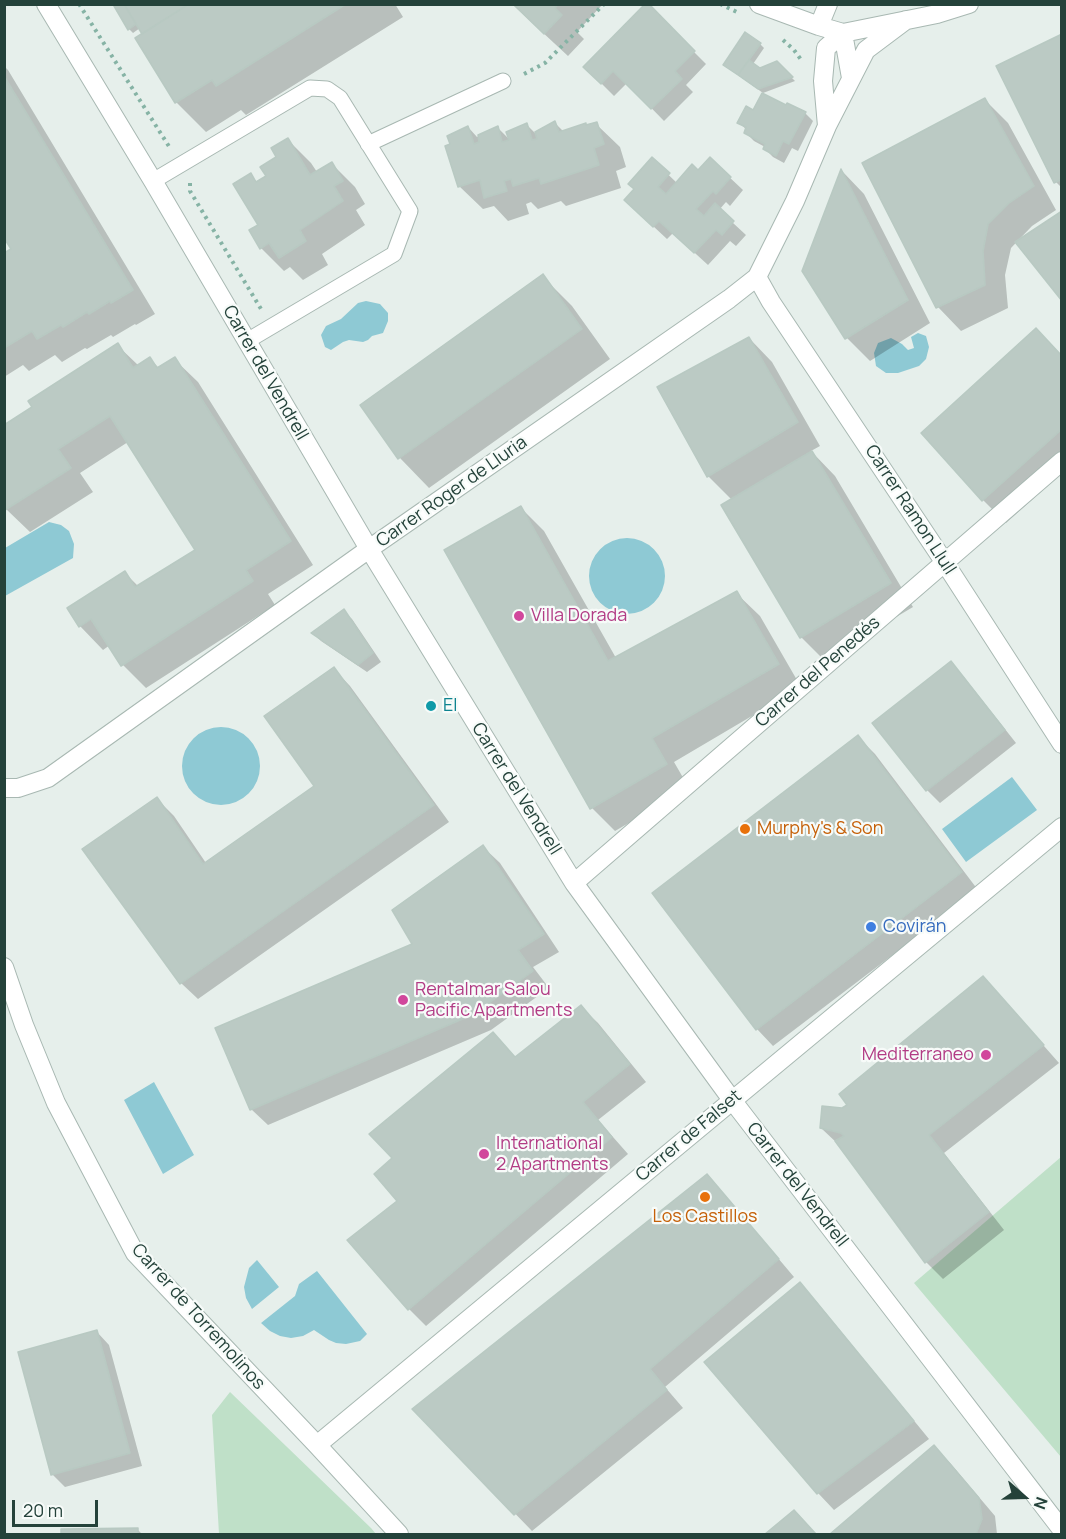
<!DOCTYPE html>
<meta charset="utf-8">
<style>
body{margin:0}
#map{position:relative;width:1066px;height:1539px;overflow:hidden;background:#e6efeb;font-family:Manrope,sans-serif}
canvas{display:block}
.frame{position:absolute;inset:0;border:6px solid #24423a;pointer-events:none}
.north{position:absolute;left:994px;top:1467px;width:60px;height:60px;-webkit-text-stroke:4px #f7fbf9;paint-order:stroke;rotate:110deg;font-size:16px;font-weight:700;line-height:24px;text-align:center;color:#24423a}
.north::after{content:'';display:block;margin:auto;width:21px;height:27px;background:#24423a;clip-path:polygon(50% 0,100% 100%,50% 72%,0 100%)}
.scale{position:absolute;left:12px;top:1500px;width:86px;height:27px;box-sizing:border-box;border:3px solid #24423a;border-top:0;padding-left:8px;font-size:18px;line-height:21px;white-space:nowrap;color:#24423a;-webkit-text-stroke:4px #f7fbf9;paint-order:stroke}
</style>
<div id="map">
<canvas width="1066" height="1539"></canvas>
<div class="frame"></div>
<div class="north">N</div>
<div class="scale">20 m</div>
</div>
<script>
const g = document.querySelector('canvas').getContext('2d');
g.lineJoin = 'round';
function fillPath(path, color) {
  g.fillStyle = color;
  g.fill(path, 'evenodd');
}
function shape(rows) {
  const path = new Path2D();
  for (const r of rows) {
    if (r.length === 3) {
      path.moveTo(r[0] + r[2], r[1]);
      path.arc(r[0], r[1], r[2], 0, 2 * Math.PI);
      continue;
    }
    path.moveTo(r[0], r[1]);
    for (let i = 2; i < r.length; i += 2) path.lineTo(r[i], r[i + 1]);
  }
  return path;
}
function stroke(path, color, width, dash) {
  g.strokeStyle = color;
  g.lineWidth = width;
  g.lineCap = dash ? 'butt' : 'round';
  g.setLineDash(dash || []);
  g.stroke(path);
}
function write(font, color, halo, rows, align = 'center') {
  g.font = font + ' Manrope,sans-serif';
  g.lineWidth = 4.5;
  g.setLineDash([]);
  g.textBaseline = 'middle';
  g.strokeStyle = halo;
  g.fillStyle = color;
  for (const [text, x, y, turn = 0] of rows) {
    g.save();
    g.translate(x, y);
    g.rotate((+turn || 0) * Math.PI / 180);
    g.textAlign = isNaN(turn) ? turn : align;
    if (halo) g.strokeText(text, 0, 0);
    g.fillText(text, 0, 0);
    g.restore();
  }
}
const green = shape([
 [1061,1157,1061,1457,914,1283],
 [230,1392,371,1528,376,1534,219,1534,212,1415]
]);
const water = shape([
 [366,301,380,304,388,313,388,321,383,333,372,336,368,340,363,342,349,340,343,342,331,350,325,347,321,335,326,326,341,319,358,303],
 [918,333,926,336,929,347,926,359,919,366,898,373,886,373,876,366,874,353,878,343,891,338,902,344,908,350,914,348,911,337],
 [49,522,61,525,69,531,74,544,73,558,5,596,5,548],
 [627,576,38],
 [221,766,39],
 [1012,777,1037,810,966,862,942,829],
 [154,1082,194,1155,163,1174,124,1100],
 [257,1260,279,1287,252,1309,246,1298,244,1287,249,1268],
 [317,1271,367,1334,360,1341,346,1344,336,1343,329,1340,314,1330,303,1336,291,1338,280,1336,270,1331,261,1323,295,1296,299,1284]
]);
const shadow = shape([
 [117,4,395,4,403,17,246,115,241,110,206,132,176,102,144,34,140,28,133,33,129,29],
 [512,4,603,4,577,32,584,39,568,56],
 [647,5,706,64,686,85,693,92,664,121,627,83,614,96,585,67],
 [1062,36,1062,188,1056,182],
 [760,44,764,48,753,64,760,69,777,63,795,81,763,93,728,68],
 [4,66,8,70,155,314,136,325,135,324,113,337,111,335,87,349,85,348,62,362,55,355,29,371,23,365,4,377,4,255,13,250,4,235],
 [985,100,1008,123,1056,210,1032,226,1011,248,1005,275,1008,308,961,331,938,307,864,163],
 [787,107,805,113,813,121,798,151,792,148,784,163,773,157,765,149,765,147,754,141,746,133,747,130,739,123,754,112],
 [555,123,564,132,596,124,620,147,626,167,616,171,621,188,566,206,561,201,538,209,531,202,526,204,529,214,508,221,494,206,483,209,459,186,452,145,468,127,477,137,497,127,511,141,526,124,535,133],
 [288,140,311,163,317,172,332,164,355,187,365,204,356,210,365,225,322,254,328,265,303,280,290,267,284,271,261,248,260,225,250,175,258,183,268,176],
 [710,159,743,190,730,206,726,202,719,210,746,235,736,246,730,241,708,265,673,233,667,239,639,213,636,189,653,160,677,183,698,172],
 [842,171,864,194,930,323,870,361,847,338],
 [542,276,572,306,610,359,429,488,400,458,362,405],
 [749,338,772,362,820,446,811,451,835,476,913,607,824,660,801,637,732,500,708,476,659,388],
 [117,345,139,366,150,359,160,369,174,359,198,382,313,565,268,594,275,605,146,688,123,665,110,645,103,650,80,626,69,608,125,573,139,587,197,550,128,442,80,473,93,492,30,532,6,509,34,408],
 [1062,355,1062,473,1006,523,983,500,923,433],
 [521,508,544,531,616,658,736,593,760,616,801,687,674,762,689,788,615,831,592,808],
 [343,611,352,619,381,662,367,672,321,641,313,633],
 [951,663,963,676,1016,743,940,803,927,790,874,723],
 [334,669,350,686,449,822,198,999,181,983,157,799,174,816,206,863,316,787],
 [858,737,875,754,978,890,773,1046,757,1029],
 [483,847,500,863,559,952,533,967,549,988,491,1030,268,1125,251,1109,414,945],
 [999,995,1059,1063,944,1153,1004,1230,943,1279,926,1262,839,1145,821,1128,842,1110],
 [581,1007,598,1023,646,1082,598,1120,628,1154,426,1326,409,1309,349,1240,399,1201,493,1034,516,1058],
 [707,1176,723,1193,794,1277,665,1387,683,1408,532,1531,414,1409],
 [799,1284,816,1301,929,1439,834,1510,818,1493],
 [97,1332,109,1345,142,1466,65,1487,52,1474],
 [934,1447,951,1464,995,1516,997,1534,832,1534],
 [794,1512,816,1534,768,1534],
 [137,1529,142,1534,62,1534,62,1530]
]);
const building = shape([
 [117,4,124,4,136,24,128,30,114,6,117,4],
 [124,4,189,4,142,34,124,4],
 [189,4,346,4,216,86,212,80,175,103,135,38,189,4],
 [513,4,558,4,555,8,562,15,544,34,513,4],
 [645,4,649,4,695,51,675,71,682,79,651,109,613,71,601,84,583,67,645,4],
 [745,32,761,43,738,75,723,65,745,32],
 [1062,34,1062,179,1054,183,996,66,1062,34],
 [749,60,760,68,777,61,793,77,758,89,738,75,749,60],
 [4,76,133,290,111,303,110,301,89,314,87,312,63,327,61,325,37,339,32,331,4,348,4,253,11,249,4,238,4,76],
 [762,93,786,105,787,103,806,112,789,144,783,141,776,156,763,149,765,144,744,133,746,127,737,123,746,106,753,110,762,93],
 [985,98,1034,186,1009,203,988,224,983,251,985,285,936,308,862,163,985,98],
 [555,121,559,132,586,123,586,125,597,122,604,144,594,148,599,165,541,184,539,178,513,186,511,179,504,181,507,191,484,198,480,180,458,187,445,146,450,144,447,136,468,126,474,144,479,142,478,135,498,126,502,142,509,140,506,132,527,123,532,140,537,139,535,132,555,121],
 [288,138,310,175,332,162,343,181,334,186,343,201,300,230,306,241,279,258,269,243,260,249,249,230,258,225,233,184,251,173,256,182,266,176,260,167,276,157,271,148,288,138],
 [652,157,670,173,658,187,666,194,692,164,698,170,710,157,731,177,716,194,713,191,696,209,704,216,715,203,734,221,722,235,716,230,694,253,659,221,653,227,624,200,634,189,628,184,652,157],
 [841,169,908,300,845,339,802,271,841,169],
 [1062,211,1062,301,1015,242,1062,211],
 [543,274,582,329,398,459,360,405,543,274],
 [1036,328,1062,356,1062,429,982,501,921,433,1036,328],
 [749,337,798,422,707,477,657,387,749,337],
 [118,343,133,368,150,357,157,368,175,357,291,541,246,570,253,581,121,666,91,619,79,627,67,608,125,571,135,587,195,550,110,416,58,449,71,468,5,510,4,509,4,425,32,407,28,401,118,343],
 [812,451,891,583,800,638,721,505,812,451],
 [521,506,608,661,737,591,779,664,652,738,667,764,590,809,444,550,521,506],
 [344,609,373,653,358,665,311,633,344,609],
 [951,661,1005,730,926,791,872,723,951,661],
 [334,667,434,805,180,984,82,849,157,797,203,864,314,786,264,716,334,667],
 [858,735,962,872,756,1030,652,893,858,735],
 [483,845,544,934,518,950,533,971,474,1014,250,1110,215,1028,412,944,392,910,483,845],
 [983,976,1044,1045,929,1135,989,1212,925,1263,835,1141,844,1136,841,1133,820,1128,822,1106,842,1108,847,1105,839,1094,983,976],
 [581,1005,630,1064,583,1102,612,1137,408,1310,347,1240,397,1201,374,1174,392,1158,369,1134,493,1032,515,1057,581,1005],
 [707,1174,779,1259,650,1369,667,1390,514,1515,412,1409,707,1174],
 [800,1282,914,1421,817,1494,704,1362,800,1282],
 [97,1330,130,1453,51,1475,18,1352,97,1330],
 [934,1445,979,1498,982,1519,976,1534,830,1534,934,1445],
 [794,1510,816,1534,765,1534,794,1510],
 [138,1528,138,1534,61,1534,61,1529,138,1528]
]);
const path = shape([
 [79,4,170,148],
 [720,4,739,13],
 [783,40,794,50,802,61],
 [524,74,545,63,604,4],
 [190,183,190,191,261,309]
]);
const lane = shape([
 [368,144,503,81],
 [153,181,310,88,327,89,340,98,410,211,394,254,247,341]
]);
const street = shape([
 [46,4,153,181,369,549,574,883,732,1100,1062,1530],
 [759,4,819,26,843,33,937,14,969,4],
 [819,26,828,4],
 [843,33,851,78],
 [827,126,823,81,826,48,843,33],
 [757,277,771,302,945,563,1062,744],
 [4,788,18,788,48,778,369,549,729,299,757,277,795,201,827,126,866,50,906,20],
 [574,883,1062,461],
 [4,967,24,1025,56,1103,135,1253,317,1445,399,1534],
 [317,1445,1062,827]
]);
const markers = [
 [519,616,6,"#d1479c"],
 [431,706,6,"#0f9aa8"],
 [745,829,6,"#e8710a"],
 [871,927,6,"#3f7fe0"],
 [403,1000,6,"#d1479c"],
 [986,1055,6,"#d1479c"],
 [484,1154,6,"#d1479c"],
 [705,1197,6,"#e8710a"]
];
const streetNames = [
 ["Carrer del Vendrell",265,373,60],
 ["Carrer Roger de Lluria",452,492,-35],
 ["Carrer Ramon Llull",910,510,57],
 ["Carrer del Penedés",818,672,-41],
 ["Carrer del Vendrell",516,789,58],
 ["Carrer de Falset",689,1136,-40],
 ["Carrer del Vendrell",797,1185,52],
 ["Carrer de Torremolinos",198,1317,48]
];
const hotelNames = [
 ["Villa Dorada",531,616],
 ["Rentalmar Salou",415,990],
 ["Pacific Apartments",415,1011],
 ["Mediterraneo",974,1055,"right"],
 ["International",496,1144],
 ["2 Apartments",496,1165]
];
const cultureNames = [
 ["El",443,706]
];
const foodNames = [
 ["Murphy's & Son",757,829],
 ["Los Castillos",705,1217,"center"]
];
const shopNames = [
 ["Covirán",883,927]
];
fillPath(green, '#bfe0c8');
fillPath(water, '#8ec9d4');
fillPath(shadow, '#0003');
fillPath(building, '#bbcac4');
stroke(building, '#b8c9c2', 1.5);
stroke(lane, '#a8b8b2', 17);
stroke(street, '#a8b8b2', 20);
stroke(path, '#86b3a5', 4, [3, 4.5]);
stroke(lane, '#fff', 15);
stroke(street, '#fff', 18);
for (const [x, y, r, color] of markers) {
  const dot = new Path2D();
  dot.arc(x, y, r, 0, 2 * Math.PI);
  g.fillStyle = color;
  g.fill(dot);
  stroke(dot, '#f7fbf9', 2);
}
write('18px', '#24423a', '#f7fbf9', streetNames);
write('18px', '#b23c85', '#f7fbf9', hotelNames, 'left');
write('18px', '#0d838f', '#f7fbf9', cultureNames, 'left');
write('18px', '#c56008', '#f7fbf9', foodNames, 'left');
write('18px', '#366cbe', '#f7fbf9', shopNames, 'left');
</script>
